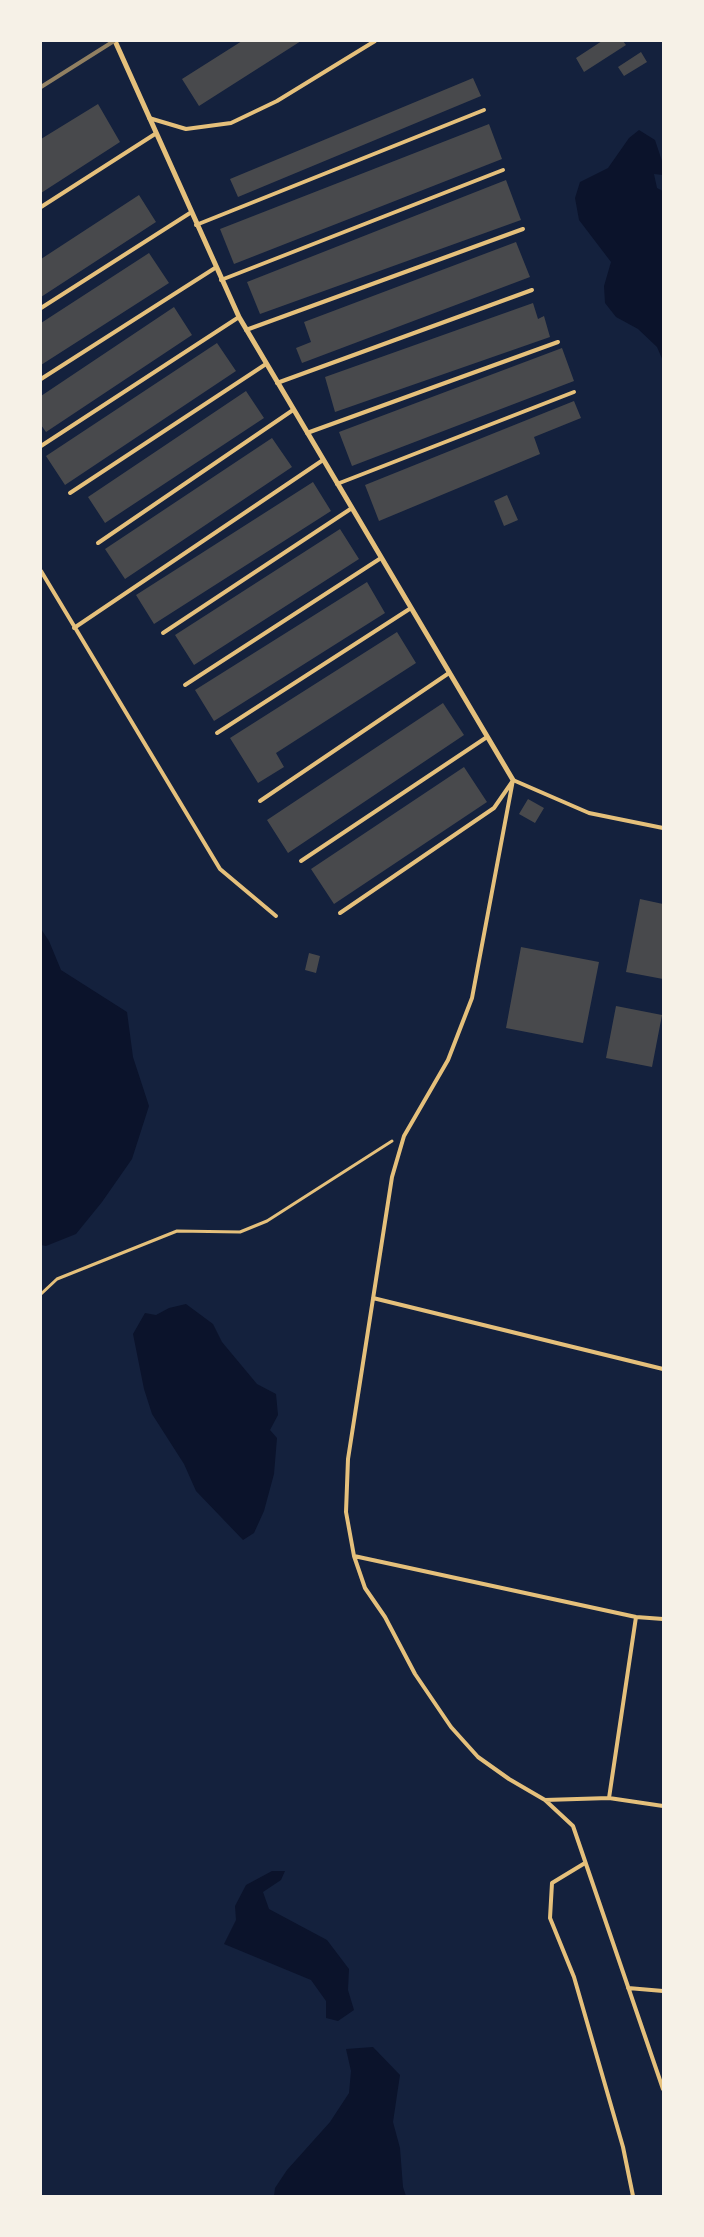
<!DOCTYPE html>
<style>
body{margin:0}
#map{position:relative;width:704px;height:2237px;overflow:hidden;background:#14213d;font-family:"IBM Plex Sans",sans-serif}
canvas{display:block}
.frame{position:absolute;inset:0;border:42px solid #f6f1e7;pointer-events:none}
</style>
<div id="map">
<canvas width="704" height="2237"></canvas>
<div class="frame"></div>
</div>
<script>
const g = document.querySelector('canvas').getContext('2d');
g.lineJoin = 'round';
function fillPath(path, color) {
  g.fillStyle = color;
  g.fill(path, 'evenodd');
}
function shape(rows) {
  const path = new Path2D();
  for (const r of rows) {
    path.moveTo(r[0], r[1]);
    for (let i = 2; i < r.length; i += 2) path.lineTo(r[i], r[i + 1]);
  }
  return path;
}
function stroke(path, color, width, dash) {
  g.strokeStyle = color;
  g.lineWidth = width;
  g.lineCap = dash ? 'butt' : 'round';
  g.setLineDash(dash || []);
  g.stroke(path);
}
const water = shape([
 [639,130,655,140,663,164,663,175,654,174,657,188,663,191,663,361,657,347,638,329,616,317,605,303,604,286,611,262,579,220,575,198,580,182,608,168,629,138],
 [41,929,49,941,61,970,127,1012,133,1057,149,1106,132,1159,102,1202,76,1234,46,1246,41,1245],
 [186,1304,213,1324,222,1342,257,1384,276,1394,278,1415,270,1430,277,1438,274,1474,264,1511,254,1533,243,1540,196,1491,184,1464,152,1414,144,1389,133,1334,145,1313,156,1315,169,1308],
 [272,1871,285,1871,281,1880,263,1892,269,1909,327,1940,349,1969,348,1990,354,2010,338,2021,326,2018,326,2001,311,1980,224,1944,236,1920,235,1906,246,1885],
 [373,2047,400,2075,393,2122,400,2148,403,2187,406,2196,274,2196,275,2188,287,2170,330,2122,349,2093,351,2071,346,2049]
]);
const building = shape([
 [242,41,301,41,199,106,182,79],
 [602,41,623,41,626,45,584,72,576,58],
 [641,52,647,62,624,76,618,67],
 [473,78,481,96,238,197,230,179],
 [98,104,120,142,41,193,41,139],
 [489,124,502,159,234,264,220,229],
 [506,180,521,220,260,314,247,282],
 [139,195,156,222,41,297,41,259],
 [516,242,530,277,302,363,296,348,311,342,304,322],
 [149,253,169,283,41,365,41,323],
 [533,303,538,319,544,316,550,337,335,412,325,377],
 [174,307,192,335,46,432,41,425,41,396],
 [217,343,236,371,65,485,46,456],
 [562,348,574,381,352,466,339,432],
 [246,391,264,418,105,523,88,497],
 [574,401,581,418,534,437,540,454,379,521,365,485],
 [272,438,292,467,125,579,105,549],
 [313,482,331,511,154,624,136,595],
 [507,495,518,520,504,526,494,501],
 [340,529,359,559,194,665,175,635],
 [367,582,385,613,214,721,195,690],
 [397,632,416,663,276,753,284,767,258,783,230,738],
 [443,703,464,735,288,853,267,820],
 [464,767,487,802,334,904,311,869],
 [528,799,544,808,535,823,519,814],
 [640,899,663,904,663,979,626,972],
 [521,947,599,962,583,1043,506,1028],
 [309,953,320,956,316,973,305,970],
 [616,1006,662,1015,652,1067,606,1058]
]);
const path = shape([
 [41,1294,57,1279,177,1231,240,1232,267,1221,392,1141]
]);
const service = shape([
 [149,118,186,129,231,123,277,101,375,41],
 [41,207,155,134],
 [196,225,484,110],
 [221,280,503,170],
 [41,308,190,213],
 [246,330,523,229],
 [41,379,215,268],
 [277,383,532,290],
 [307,433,558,342],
 [41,446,239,317],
 [337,484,574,392],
 [70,493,266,364],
 [98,543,293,410],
 [41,571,220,869,276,916],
 [74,628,323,460],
 [163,633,352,508],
 [185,685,381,558],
 [217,733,411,608],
 [513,780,472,998,448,1060,404,1136,392,1177,348,1459,346,1512,354,1556,365,1588,385,1617,415,1674,451,1727,478,1757,509,1779,545,1800,573,1826,663,2089],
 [513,780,589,813,663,828],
 [260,801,449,673],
 [301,861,487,737],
 [340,913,494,808,512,782],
 [373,1298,663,1369],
 [354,1556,636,1617,663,1619],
 [609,1798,636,1617],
 [545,1800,609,1798,663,1806],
 [585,1863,552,1883,550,1918,574,1977,623,2147,633,2196],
 [628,1988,663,1991]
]);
const minor = shape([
 [115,41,239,317,513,780]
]);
const rail = shape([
 [41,87,114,41]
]);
fillPath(water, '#0b132b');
fillPath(building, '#48494c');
stroke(path, '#e5c07b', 3);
stroke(service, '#e5c07b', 4);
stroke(minor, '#e5c07b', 5);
stroke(rail, '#918062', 4);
</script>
